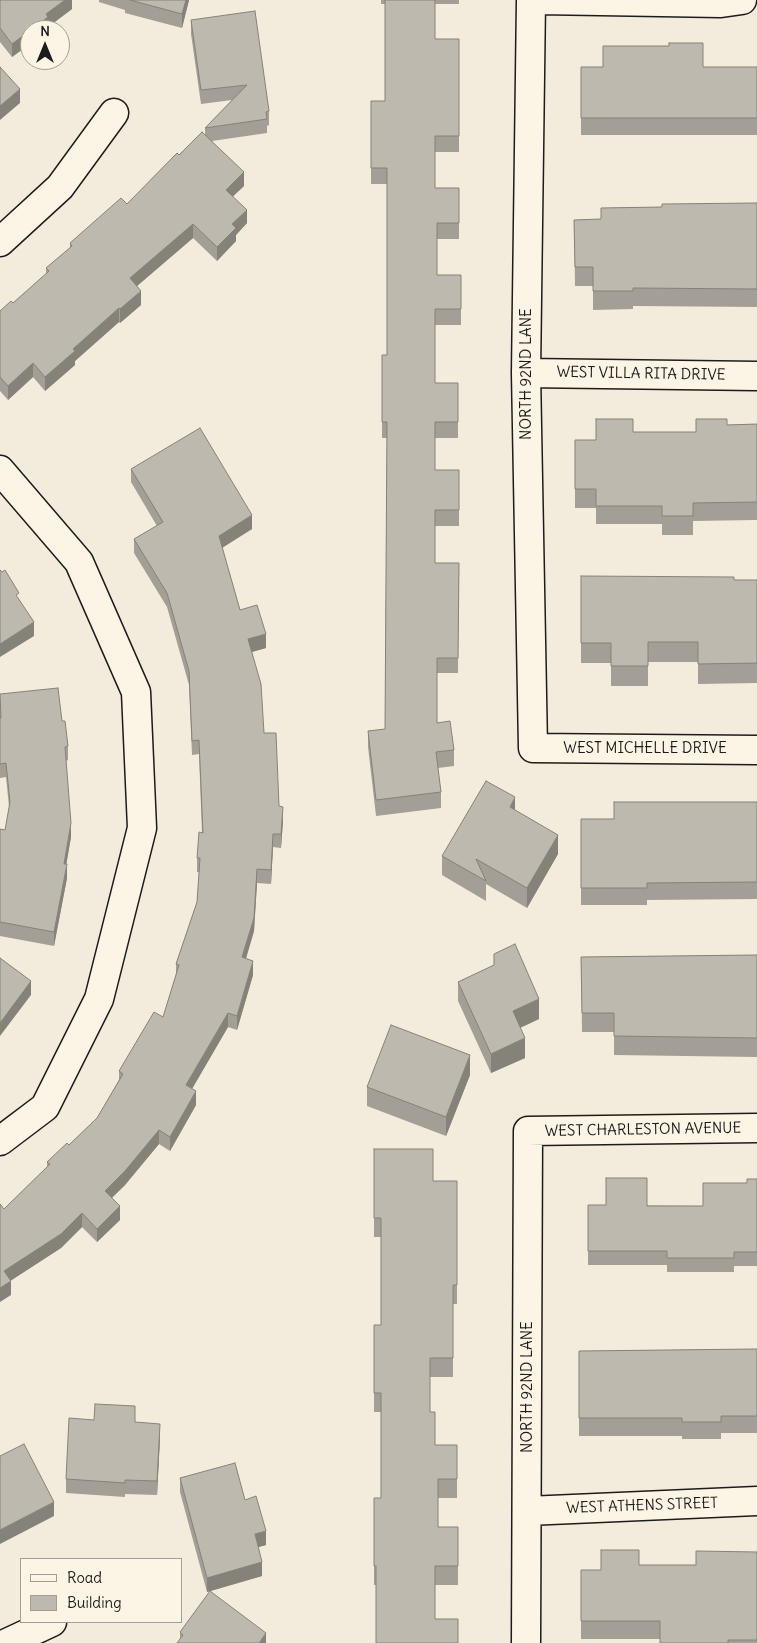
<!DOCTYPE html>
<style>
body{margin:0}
#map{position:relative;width:757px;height:1643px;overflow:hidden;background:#f3ecdd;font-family:Delius,sans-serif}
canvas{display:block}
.legend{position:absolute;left:20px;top:1558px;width:162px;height:65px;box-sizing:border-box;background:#fcf5e5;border:1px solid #a29e95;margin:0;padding:6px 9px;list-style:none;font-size:15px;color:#1c1c1c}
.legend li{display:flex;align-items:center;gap:10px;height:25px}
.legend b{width:25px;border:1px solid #a29e95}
.north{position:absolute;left:20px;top:20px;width:50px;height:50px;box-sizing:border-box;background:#fcf5e5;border:1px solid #a29e95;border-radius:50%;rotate:0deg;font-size:14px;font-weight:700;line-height:20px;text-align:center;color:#1c1c1c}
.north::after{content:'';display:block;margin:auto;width:18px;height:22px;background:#1c1c1c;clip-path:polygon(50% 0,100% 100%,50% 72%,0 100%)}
</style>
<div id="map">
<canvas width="757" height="1643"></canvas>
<ul class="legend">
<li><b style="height:6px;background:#fcf5e5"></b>Road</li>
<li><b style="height:14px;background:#beb9ae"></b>Building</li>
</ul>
<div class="north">N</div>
</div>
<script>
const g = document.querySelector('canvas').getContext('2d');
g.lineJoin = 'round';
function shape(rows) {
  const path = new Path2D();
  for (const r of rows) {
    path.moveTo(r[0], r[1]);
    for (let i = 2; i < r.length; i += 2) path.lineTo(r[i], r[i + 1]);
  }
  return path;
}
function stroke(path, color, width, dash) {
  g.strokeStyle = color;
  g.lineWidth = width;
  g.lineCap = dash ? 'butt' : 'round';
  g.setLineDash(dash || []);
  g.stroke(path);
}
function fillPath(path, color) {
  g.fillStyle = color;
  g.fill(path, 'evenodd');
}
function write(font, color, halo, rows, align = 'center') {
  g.font = font + ' Delius,sans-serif';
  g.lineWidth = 5;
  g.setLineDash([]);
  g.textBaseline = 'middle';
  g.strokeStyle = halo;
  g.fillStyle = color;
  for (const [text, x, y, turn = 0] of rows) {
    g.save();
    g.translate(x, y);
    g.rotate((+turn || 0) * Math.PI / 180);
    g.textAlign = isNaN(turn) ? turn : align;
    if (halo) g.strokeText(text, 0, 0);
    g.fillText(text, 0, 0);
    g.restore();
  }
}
const minor = shape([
 [531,0,526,373,533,748,757,750],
 [540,0,721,3,742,0],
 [0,242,60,187,114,113],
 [526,373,757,376],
 [0,470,79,562,136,692,142,828,99,999,45,1107,0,1141],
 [527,1511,757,1501],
 [7,1643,52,1622],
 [526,1643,528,1131,757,1128]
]);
const wall = shape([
 [0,0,72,0,72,9,48,27,48,30,12,57,0,42],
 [99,0,189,0,182,28,125,13,125,10,99,2],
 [381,0,459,0,459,4,435,4,435,39,459,39,459,152,435,152,435,188,459,188,459,239,437,239,437,275,461,275,461,325,435,325,435,383,458,383,458,438,435,438,435,470,459,470,459,526,435,526,435,563,459,563,458,673,437,673,437,723,454,750,454,766,438,768,441,792,441,808,376,816,368,747,368,731,385,729,387,438,382,438,382,355,387,355,387,184,371,184,371,101,385,101,385,4,381,4],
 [191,20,269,111,269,125,267,126,267,133,212,141,244,186,233,196,247,223,236,235,236,241,217,261,193,238,137,286,141,305,120,323,119,322,75,361,75,365,45,391,33,377,8,400,0,391,0,311,13,303,46,274,46,268,70,248,70,243,127,204,179,155,205,135,205,128,232,100,201,104,191,34],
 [581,67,757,67,757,135,581,135],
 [757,203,757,307,633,306,633,309,593,310,593,286,575,286,574,220,601,219,601,208,662,207],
 [757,424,757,520,693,521,693,535,662,535,662,524,596,524,596,508,575,508,575,440,596,440,633,432,696,432,727,425],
 [131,469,252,529,222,547,240,610,266,648,252,652,264,733,279,806,283,821,281,848,273,847,271,884,257,883,254,931,246,959,253,975,237,1030,228,1027,192,1089,196,1105,170,1151,159,1144,125,1185,112,1198,120,1220,97,1242,82,1227,61,1248,10,1281,11,1295,4,1209,47,1167,47,1162,69,1145,97,1118,119,1080,119,1071,163,1017,176,975,176,964,197,902,199,872,197,872,197,858,202,833,199,754,192,755,189,685,167,607,134,553,134,539,157,526,131,482],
 [581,576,734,580,757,580,757,683,698,684,698,662,648,662,648,686,611,686,611,663,581,663],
 [0,694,62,721,68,746,68,760,66,761,71,837,66,864,67,878,54,946,0,936,0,829,5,830,9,807,6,777,0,778],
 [757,802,757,899,647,900,647,905,581,905,581,819,614,819],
 [515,810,558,854,527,908,486,884,486,901,442,875,442,856],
 [494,954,539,1019,520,1028,525,1058,491,1073,458,1001,458,982,494,966],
 [757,955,757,1057,614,1055,614,1032,582,1032,581,957],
 [470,1075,446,1136,367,1106,367,1087],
 [374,1149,433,1181,457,1181,457,1304,453,1304,453,1377,430,1377,430,1412,435,1445,457,1445,457,1498,438,1498,438,1527,458,1527,458,1585,435,1585,435,1619,458,1643,376,1585,374,1585,374,1498,381,1498,381,1412,374,1412,374,1325,381,1325,381,1237,374,1237],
 [757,1179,757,1266,734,1266,734,1272,667,1272,667,1265,588,1265,588,1205,703,1206,747,1183],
 [757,1349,757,1433,721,1433,721,1439,682,1439,682,1436,579,1436,579,1351],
 [135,1422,160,1438,157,1495,125,1494,125,1497,66,1493,66,1479],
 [180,1478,245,1500,266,1545,258,1547,262,1576,207,1592,180,1492],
 [757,1552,757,1643,660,1643,660,1639,581,1639,581,1570,601,1570,639,1565,696,1565],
 [180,1632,266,1643,180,1639]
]);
const shadedWall = shape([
 [65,0,72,0,72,9,48,27,48,30,30,30,46,14],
 [186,0,189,0,182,28,182,14],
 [30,30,30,44,12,57,12,44],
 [20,89,20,103,0,120,0,106],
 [244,172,244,186,226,203,226,190],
 [247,210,247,223,236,235,236,241,217,261,217,247,232,224],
 [193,224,193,238,130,292,130,278],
 [141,291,141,305,120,323,120,309],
 [119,308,119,322,75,361,75,365,45,391,45,377,73,349],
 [33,363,33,377,8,400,8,386],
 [252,515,252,529,219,550,219,536],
 [34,622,34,636,0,657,0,644],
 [266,634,266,648,248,653,248,639],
 [515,797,515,817,510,807],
 [283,807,283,821,281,848,281,834],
 [71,823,71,837,64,878,64,864],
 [273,834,273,847,271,884,271,870],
 [558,835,558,854,527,908,527,888],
 [67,864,67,878,54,946,54,932],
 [257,869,257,883,254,931,242,971,242,957],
 [253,961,253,975,237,1030,237,1016],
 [31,981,31,995,0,1036,0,1023],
 [539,999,539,1019,513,1031,513,1011],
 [228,1013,228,1027,186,1099,186,1085],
 [525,1038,525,1058,491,1073,491,1054],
 [470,1055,470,1075,446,1136,446,1117],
 [196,1091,196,1105,170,1151,170,1137],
 [159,1130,159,1144,125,1185,105,1204,105,1191],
 [120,1206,120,1220,97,1242,97,1229],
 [82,1213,82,1227,61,1248,4,1285,4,1271],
 [11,1281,11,1295,0,1302,0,1288],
 [160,1424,160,1438,157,1495,157,1481],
 [54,1502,54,1516,0,1544,0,1530],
 [266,1531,266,1545,255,1548,255,1534],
 [262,1562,262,1576,207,1592,207,1578],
 [266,1633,266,1643,259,1643]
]);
const building = shape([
 [0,0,65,0,46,14,48,17,12,44,0,28,0,0],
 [130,0,186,0,182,14,130,0],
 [385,0,435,0,435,39,459,39,459,136,435,136,435,188,459,188,459,223,437,223,437,275,461,275,461,309,435,309,435,383,458,383,458,422,435,422,435,470,459,470,459,510,435,510,435,563,459,563,458,658,437,658,437,723,450,721,454,750,436,752,441,792,376,800,368,731,385,729,387,422,382,422,382,355,387,355,387,168,371,168,371,101,385,101,385,0],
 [255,11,269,111,266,112,267,119,205,128,247,85,201,90,191,20,255,11],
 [669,43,703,43,703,67,757,67,757,118,581,118,581,67,603,67,603,46,669,46,669,43],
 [0,67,20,89,0,106,0,67],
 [202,132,244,172,226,190,247,210,232,224,236,228,217,247,193,224,130,278,141,291,120,309,119,308,73,349,75,351,45,377,33,363,8,386,0,377,0,311,11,301,13,303,49,271,46,268,72,246,70,243,121,198,127,204,177,153,179,155,202,132],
 [757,203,757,289,633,288,633,291,593,291,593,267,575,267,574,220,601,219,601,208,662,207,662,204,757,203],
 [596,419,633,419,633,432,696,432,696,419,727,419,727,425,757,424,757,502,693,503,693,516,662,516,662,506,596,506,596,489,575,489,575,440,596,440,596,419],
 [200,428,252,515,219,536,240,610,257,605,266,634,248,639,261,684,264,733,276,733,279,806,283,807,281,834,273,834,271,870,257,869,254,918,242,957,253,961,237,1016,228,1013,186,1085,196,1091,170,1137,159,1130,125,1171,105,1191,120,1206,97,1229,82,1213,61,1234,4,1271,11,1281,0,1288,0,1204,4,1209,50,1164,47,1162,67,1143,69,1145,97,1118,123,1074,119,1071,154,1012,163,1017,179,965,176,964,197,902,200,858,197,858,199,832,203,833,199,740,192,741,189,671,167,593,134,539,163,522,131,469,200,428],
 [0,570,2,572,5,570,19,593,16,595,34,622,0,644,0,570],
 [581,576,734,577,734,580,757,580,757,663,698,664,698,642,648,642,648,666,611,666,611,643,581,643,581,576],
 [58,688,62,721,65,721,68,746,65,747,71,823,64,864,67,864,54,932,0,922,0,829,5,830,10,802,6,763,0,764,0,718,1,718,0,694,58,688],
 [486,781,515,797,510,807,558,835,527,888,476,859,486,881,442,856,486,781],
 [614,802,757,802,757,882,647,883,647,888,581,888,581,819,614,819,614,802],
 [515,944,539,999,513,1011,525,1038,491,1054,458,982,494,965,494,954,515,944],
 [757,955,757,1038,614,1036,614,1013,582,1013,581,957,757,955],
 [0,958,31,981,0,1023,0,958],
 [391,1025,470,1055,446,1117,367,1087,391,1025],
 [374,1149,433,1149,433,1181,457,1181,457,1285,453,1285,453,1358,430,1358,430,1412,435,1412,435,1445,457,1445,457,1479,438,1479,438,1527,458,1527,458,1566,435,1566,435,1619,458,1619,458,1643,376,1643,376,1566,374,1566,374,1498,381,1498,381,1393,374,1393,374,1325,381,1325,381,1218,374,1218,374,1149],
 [606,1178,647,1178,647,1206,703,1206,703,1183,747,1183,747,1179,757,1179,757,1252,734,1252,734,1258,667,1258,667,1251,588,1251,588,1205,606,1205,606,1178],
 [757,1349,757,1416,721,1416,721,1422,682,1422,682,1418,579,1418,579,1351,757,1349],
 [95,1404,135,1406,135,1422,160,1424,157,1481,125,1480,125,1483,66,1479,69,1418,94,1420,95,1404],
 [24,1444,54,1502,0,1530,0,1456,24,1444],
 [235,1463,245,1500,256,1496,266,1531,255,1534,262,1562,207,1578,180,1478,235,1463],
 [601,1550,639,1550,639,1565,696,1565,696,1551,757,1552,757,1640,728,1640,728,1643,660,1643,660,1621,581,1621,581,1570,601,1570,601,1550],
 [210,1591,266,1633,259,1643,177,1643,183,1635,180,1632,210,1591]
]);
const streetNames = [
 ["NORTH 92ND LANE",527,374,-90],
 ["WEST VILLA RITA DRIVE",641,374,1],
 ["WEST MICHELLE DRIVE",645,749],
 ["WEST CHARLESTON AVENUE",643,1130,-1],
 ["NORTH 92ND LANE",528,1387,-90],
 ["WEST ATHENS STREET",642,1506,-2]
];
stroke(minor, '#1c1c1c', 31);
stroke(minor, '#fcf5e5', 28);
fillPath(wall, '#a39f96');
fillPath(shadedWall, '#85827a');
fillPath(building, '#beb9ae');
stroke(building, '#85827a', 1);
write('15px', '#1c1c1c', '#fcf5e5', streetNames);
</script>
